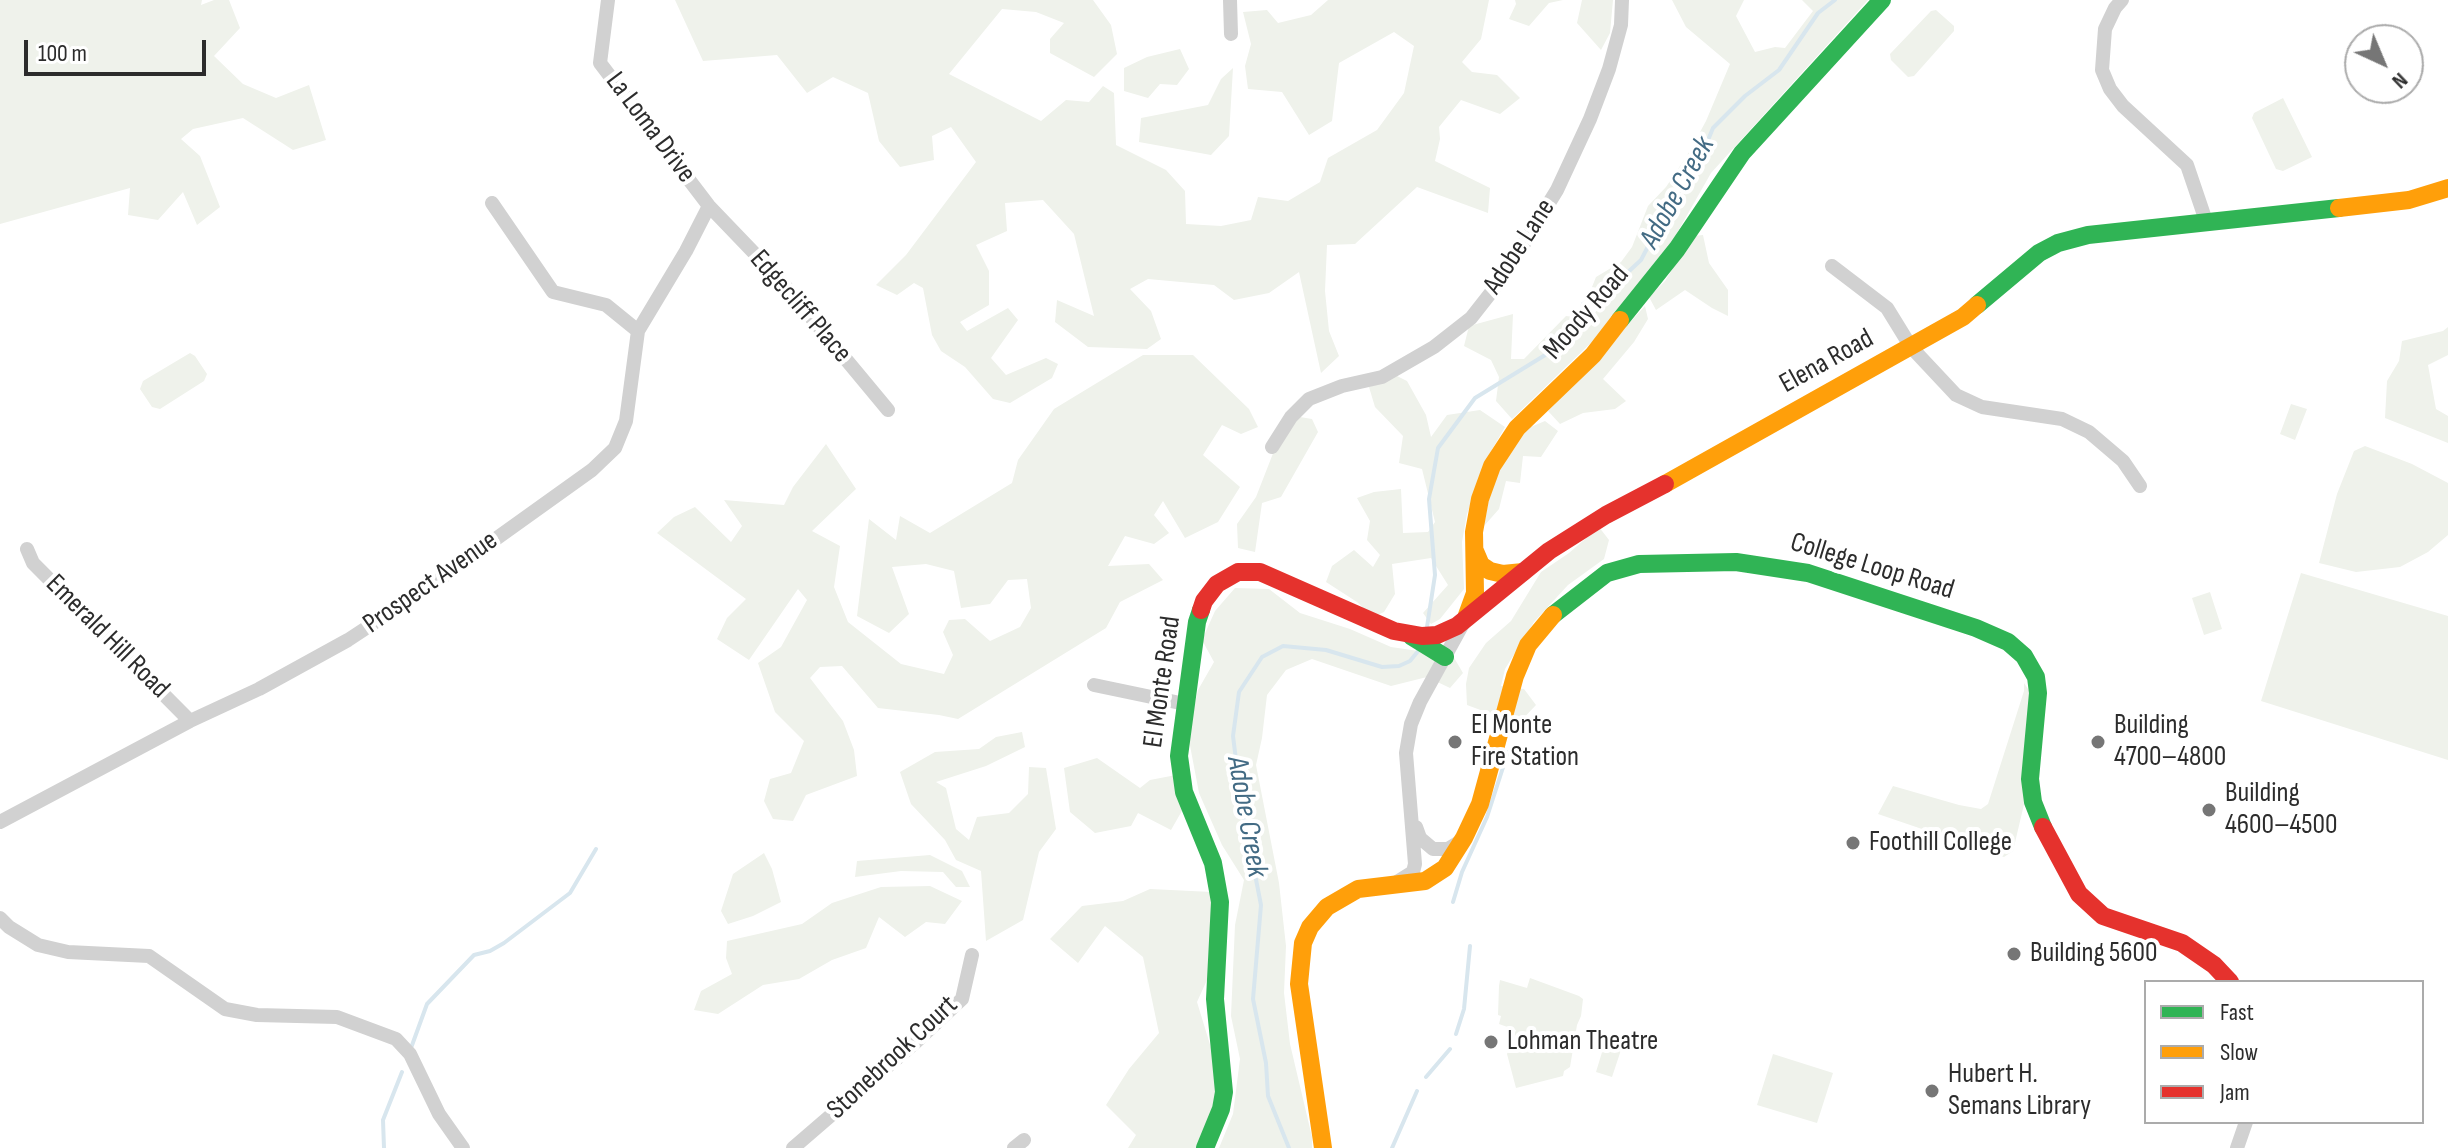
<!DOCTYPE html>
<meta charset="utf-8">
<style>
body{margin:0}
#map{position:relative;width:2448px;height:1148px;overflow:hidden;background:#fff;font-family:"Sofia Sans Condensed",sans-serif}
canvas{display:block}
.legend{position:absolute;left:2144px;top:980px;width:280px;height:144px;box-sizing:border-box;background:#fff;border:2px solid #ababab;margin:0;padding:10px 14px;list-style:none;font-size:24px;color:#2c2c2c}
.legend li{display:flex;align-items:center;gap:16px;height:40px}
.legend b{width:40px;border:2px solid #ababab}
.north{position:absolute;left:2344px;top:24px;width:80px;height:80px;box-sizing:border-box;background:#fff;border:2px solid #ababab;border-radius:50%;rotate:136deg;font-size:22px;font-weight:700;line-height:32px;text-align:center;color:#2c2c2c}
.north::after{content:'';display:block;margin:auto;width:28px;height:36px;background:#767676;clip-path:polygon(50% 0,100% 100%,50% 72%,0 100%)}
.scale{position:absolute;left:24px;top:40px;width:182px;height:36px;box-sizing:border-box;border:4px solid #2c2c2c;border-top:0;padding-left:10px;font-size:24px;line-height:28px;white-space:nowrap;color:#2c2c2c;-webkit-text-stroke:6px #fff;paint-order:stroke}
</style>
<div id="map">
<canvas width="2448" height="1148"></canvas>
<ul class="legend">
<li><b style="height:10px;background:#30b455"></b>Fast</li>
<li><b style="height:10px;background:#ff9f0a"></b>Slow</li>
<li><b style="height:10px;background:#e5322d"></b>Jam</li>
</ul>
<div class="north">N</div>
<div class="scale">100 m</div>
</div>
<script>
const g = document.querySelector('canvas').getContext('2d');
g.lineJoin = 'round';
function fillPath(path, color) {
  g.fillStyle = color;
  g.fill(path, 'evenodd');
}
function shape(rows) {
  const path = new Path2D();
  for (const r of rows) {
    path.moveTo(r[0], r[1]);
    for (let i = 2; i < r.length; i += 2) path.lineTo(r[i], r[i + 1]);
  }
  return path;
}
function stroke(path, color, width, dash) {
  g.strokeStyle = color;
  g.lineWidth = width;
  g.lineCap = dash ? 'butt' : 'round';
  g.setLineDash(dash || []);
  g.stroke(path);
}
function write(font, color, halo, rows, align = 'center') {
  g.font = font + ' "Sofia Sans Condensed",sans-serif';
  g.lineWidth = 8;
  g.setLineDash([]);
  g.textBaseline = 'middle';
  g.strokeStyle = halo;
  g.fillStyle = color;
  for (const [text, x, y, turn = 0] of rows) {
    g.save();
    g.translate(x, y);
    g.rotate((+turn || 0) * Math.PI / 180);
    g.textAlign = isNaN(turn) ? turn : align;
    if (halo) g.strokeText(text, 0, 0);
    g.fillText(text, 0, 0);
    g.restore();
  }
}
const green = shape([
 [0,0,202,0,201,5,214,0,229,0,240,28,214,56,243,84,276,98,309,85,326,140,293,150,243,118,193,129,181,139,200,156,220,207,197,225,183,192,158,220,128,215,130,188,0,224],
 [675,0,1093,0,1111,25,1117,54,1094,77,1050,53,1050,39,1064,23,1036,12,1002,9,949,74,1041,121,1066,100,1089,102,1103,86,1114,93,1116,145,1166,170,1185,191,1186,224,1221,226,1251,220,1258,197,1288,201,1320,182,1328,158,1377,130,1404,93,1414,46,1394,32,1339,63,1332,121,1309,135,1282,92,1248,89,1245,66,1251,44,1243,12,1267,10,1278,23,1311,15,1328,0,1489,0,1481,39,1462,62,1472,72,1497,75,1520,98,1500,114,1461,100,1439,127,1440,139,1435,161,1490,188,1488,213,1417,187,1355,244,1327,245,1325,291,1329,331,1339,356,1321,373,1299,272,1269,293,1234,300,1214,285,1148,279,1130,289,1151,311,1161,339,1147,349,1088,347,1055,322,1057,300,1094,316,1074,234,1043,200,1005,203,1007,231,976,245,989,271,989,305,960,322,967,331,1008,308,1018,320,991,358,1006,375,1046,358,1058,364,1052,378,1010,403,993,399,965,367,941,351,932,335,923,288,914,283,897,295,876,285,906,255,976,162,951,127,932,136,934,160,900,167,879,141,868,93,833,77,807,93,777,55,703,61],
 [1515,0,1563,0,1549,3,1529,26,1509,19,1516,4],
 [1582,0,1613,0,1610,33,1601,50,1577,23],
 [1672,0,1744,0,1736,16,1755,52,1775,47,1785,48,1813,11,1802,0,1868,0,1711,173,1665,254,1599,335,1512,419,1496,401,1499,377,1491,360,1464,346,1469,326,1513,314,1511,359,1524,359,1566,316,1590,319,1602,304,1592,287,1596,277,1621,262,1632,247,1648,206,1666,187,1688,154,1706,121,1730,64,1686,27],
 [1936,10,1954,26,1954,31,1914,76,1908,77,1891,60,1890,54,1931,11],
 [1180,49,1189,69,1177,85,1160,84,1148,98,1124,91,1124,68,1147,57],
 [1233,68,1229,136,1211,155,1139,142,1141,118,1208,105,1221,79],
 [2283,98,2312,157,2283,171,2276,169,2252,118,2254,113],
 [1703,235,1709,263,1728,290,1728,316,1712,308,1685,290,1656,310,1649,297,1665,281,1693,236],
 [1645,306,1648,319,1634,342,1603,379,1626,401,1615,409,1583,413,1560,424,1548,411],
 [2448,327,2448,355,2428,365,2436,409,2448,416,2448,443,2385,418,2387,381,2399,361,2402,341,2443,331],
 [190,353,195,356,207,374,204,381,160,409,152,407,140,389,143,381],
 [1143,355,1193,355,1249,409,1258,427,1241,434,1222,425,1203,455,1240,487,1218,522,1185,538,1163,501,1154,515,1169,533,1154,544,1125,536,1108,566,1149,564,1163,580,1120,602,1106,628,958,719,939,715,878,708,842,666,820,667,810,678,843,721,854,750,857,776,806,795,793,821,773,819,764,801,770,779,791,773,804,741,775,712,758,663,781,647,807,600,798,589,749,660,717,639,727,618,746,599,657,533,674,517,695,507,731,542,742,526,724,500,784,505,793,487,826,444,856,489,812,531,840,546,834,587,848,622,901,664,944,674,953,655,943,632,949,620,965,619,990,641,1020,627,1031,608,1027,579,1008,580,990,604,961,608,954,571,926,564,892,567,909,614,889,633,857,616,869,519,896,540,900,516,930,533,1012,483,1018,460,1054,409],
 [1395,375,1407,381,1426,415,1431,437,1447,415,1480,410,1505,427,1487,458,1467,514,1462,542,1464,589,1440,619,1431,624,1423,613,1448,585,1431,558,1392,564,1395,594,1384,612,1373,617,1357,602,1326,582,1332,566,1354,550,1373,567,1380,555,1367,540,1370,521,1357,498,1374,492,1401,489,1403,533,1428,532,1435,522,1422,469,1399,463,1403,436,1375,407,1369,387],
 [2291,404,2307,409,2295,440,2280,434],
 [1288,415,1312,419,1318,432,1281,497,1262,503,1255,552,1238,548,1237,524,1256,497],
 [1545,421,1558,431,1541,457,1523,456,1520,483,1506,481,1499,509,1484,526,1491,487,1521,431],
 [2365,446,2412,464,2448,483,2448,535,2428,552,2400,567,2356,572,2319,563,2337,494,2354,451],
 [1599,527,1609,540,1604,559,1568,585,1534,622,1505,669,1501,686,1524,689,1536,705,1518,724,1467,705,1466,684,1469,668,1486,643,1511,621,1541,572,1569,553],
 [2301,573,2448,616,2448,760,2261,701],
 [1235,588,1269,589,1300,613,1350,629,1391,647,1453,656,1463,673,1450,688,1427,677,1391,686,1312,659,1286,670,1267,695,1262,738,1256,765,1279,883,1286,946,1284,993,1290,1044,1312,1137,1312,1148,1219,1148,1233,1114,1240,1059,1231,1016,1235,925,1244,880,1222,845,1199,793,1188,735,1198,690,1214,662,1202,640,1215,611],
 [2210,592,2222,629,2204,635,2192,598],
 [2024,683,2030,692,2025,800,2013,851,2004,857,1878,814,1893,786,1959,805,1981,809,1988,804,2024,691],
 [1022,732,1025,747,986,766,936,782,946,788,956,829,969,840,977,817,1009,813,1028,794,1029,767,1046,768,1056,829,1039,852,1023,920,986,941,981,871,956,860,945,840,911,804,900,772,935,752,979,749,996,737],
 [1097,758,1140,788,1150,780,1176,775,1187,802,1171,830,1138,813,1131,826,1095,833,1070,812,1064,768],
 [764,853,772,869,781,902,753,916,728,924,721,911,733,874],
 [930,855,962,871,970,887,956,887,943,872,901,871,855,877,857,861],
 [930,886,962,901,945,924,926,922,905,937,879,917,866,948,832,960,799,979,763,985,718,1014,694,1010,701,991,732,974,726,958,727,941,802,924,832,903,881,887],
 [1150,889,1212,892,1221,949,1197,1002,1219,1074,1207,1139,1200,1148,1128,1148,1136,1135,1106,1105,1129,1069,1159,1033,1143,957,1105,926,1078,963,1050,939,1082,906,1123,901],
 [1530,978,1579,996,1583,999,1581,1016,1577,1025,1570,1067,1564,1071,1563,1076,1516,1088,1507,1054,1516,1030,1499,1024,1501,1016,1498,1015,1499,986,1500,980,1527,988],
 [1606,1039,1623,1044,1612,1077,1596,1072],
 [1773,1054,1833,1073,1817,1123,1757,1105]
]);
const stream = shape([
 [1427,627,1435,575,1429,499,1438,448,1475,398,1555,349,1572,326,1577,324,1583,304,1612,287,1641,260,1668,208,1701,157,1713,128,1745,96,1779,70,1818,13,1835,0],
 [1453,902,1462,872,1487,817,1508,752],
 [1456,1034,1464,1009,1470,946],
 [411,1048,427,1004,474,955,490,951,504,943,570,893,596,849],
 [1426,1077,1450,1049],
 [384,1148,383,1120,402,1072],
 [1289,1148,1268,1096,1266,1063,1253,999,1261,905,1242,808,1233,736,1239,692,1262,657,1283,646,1326,650,1382,667,1399,666,1410,661,1419,650],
 [1392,1148,1417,1091]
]);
const street = shape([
 [608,0,600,63,709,206,780,280,888,410],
 [1230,0,1231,34],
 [2122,0,2115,8,2105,29,2102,70,2110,89,2123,106,2187,165,2206,221],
 [492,203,553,292,606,305,638,331],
 [1832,266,1887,308,1911,347,1956,395,1982,407,2062,419,2089,432,2123,461,2140,486],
 [1272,447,1291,417,1309,399,1342,386,1382,377,1434,347,1471,318,1504,276,1557,190,1590,119,1609,69,1621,25,1622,0],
 [27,549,33,563,190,721],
 [1094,685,1185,704],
 [0,822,190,721,259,689,348,640,430,586,592,470,615,448,626,421,638,331,686,251,709,206],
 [1416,827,1420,838,1433,849,1448,849,1461,841],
 [1397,882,1413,872,1415,864,1406,753,1411,724,1420,702,1464,622],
 [0,918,9,927,38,945,68,952,149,956,225,1009,257,1015,337,1017,396,1039,410,1054,439,1114,463,1148],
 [793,1148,916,1042,962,999,972,955],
 [1014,1148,1024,1140],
 [2237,1148,2246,1122]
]);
const fast = shape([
 [1977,305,2039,253,2058,243,2088,235,2339,208],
 [1620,320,1677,249,1742,153,1882,0],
 [1201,610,1197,622,1179,756,1184,792,1213,863,1220,902,1215,999,1224,1092,1221,1109,1205,1148],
 [1553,615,1607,573,1639,564,1736,562,1808,573,1976,628,2008,642,2024,656,2036,677,2038,693,2030,779,2033,802,2043,827],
 [1411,636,1445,657]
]);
const slow = shape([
 [2339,208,2409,200,2448,188],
 [1665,484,1963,317,1977,305],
 [1475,551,1481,565,1490,571,1503,574,1523,572],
 [1467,615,1475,593,1474,532,1480,499,1492,466,1517,428,1593,355,1620,320],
 [1323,1148,1299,984,1303,943,1310,927,1327,907,1358,889,1425,881,1445,868,1464,838,1480,804,1515,676,1528,645,1553,615]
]);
const jam = shape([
 [1201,610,1204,601,1217,584,1238,572,1260,572,1394,631,1422,636,1437,635,1457,626,1549,551,1606,515,1665,484],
 [2043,827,2079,894,2103,916,2182,943,2214,965,2230,982]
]);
const markers = [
 [1455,742,8,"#767676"],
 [2098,742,8,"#767676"],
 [2209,810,8,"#767676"],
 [1853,843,8,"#767676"],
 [2014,954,8,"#767676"],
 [1491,1042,8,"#767676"],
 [1932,1091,8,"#767676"]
];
const streetNames = [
 ["La Loma Drive",650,128,53],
 ["Adobe Lane",1520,247,-57],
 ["Edgecliff Place",800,307,49],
 ["Moody Road",1587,313,-49],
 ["Elena Road",1827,362,-29],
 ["College Loop Road",1872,567,17],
 ["Prospect Avenue",431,583,-35],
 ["Emerald Hill Road",107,637,45],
 ["El Monte Road",1163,682,-82],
 ["Stonebrook Court",893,1058,-43]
];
const poiNames = [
 ["El Monte",1471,726],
 ["Fire Station",1471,758],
 ["Building",2114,726],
 ["4700–4800",2114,758],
 ["Building",2225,794],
 ["4600–4500",2225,826],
 ["Foothill College",1869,843],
 ["Building 5600",2030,954],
 ["Lohman Theatre",1507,1042],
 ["Hubert H.",1948,1075],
 ["Semans Library",1948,1107]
];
const waterNames = [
 ["Adobe Creek",1678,193,-61],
 ["Adobe Creek",1246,817,80]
];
fillPath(green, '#eff2eb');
stroke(stream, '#d8e6ee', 4);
stroke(street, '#d1d1d1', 14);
stroke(fast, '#30b455', 18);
stroke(slow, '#ff9f0a', 18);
stroke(jam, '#e5322d', 18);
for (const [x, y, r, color] of markers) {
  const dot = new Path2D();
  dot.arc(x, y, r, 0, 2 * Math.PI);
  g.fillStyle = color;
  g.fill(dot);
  stroke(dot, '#fff', 3);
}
write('28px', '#2c2c2c', '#fff', streetNames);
write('28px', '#2c2c2c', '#fff', poiNames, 'left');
write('italic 30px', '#436b84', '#fff', waterNames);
</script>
